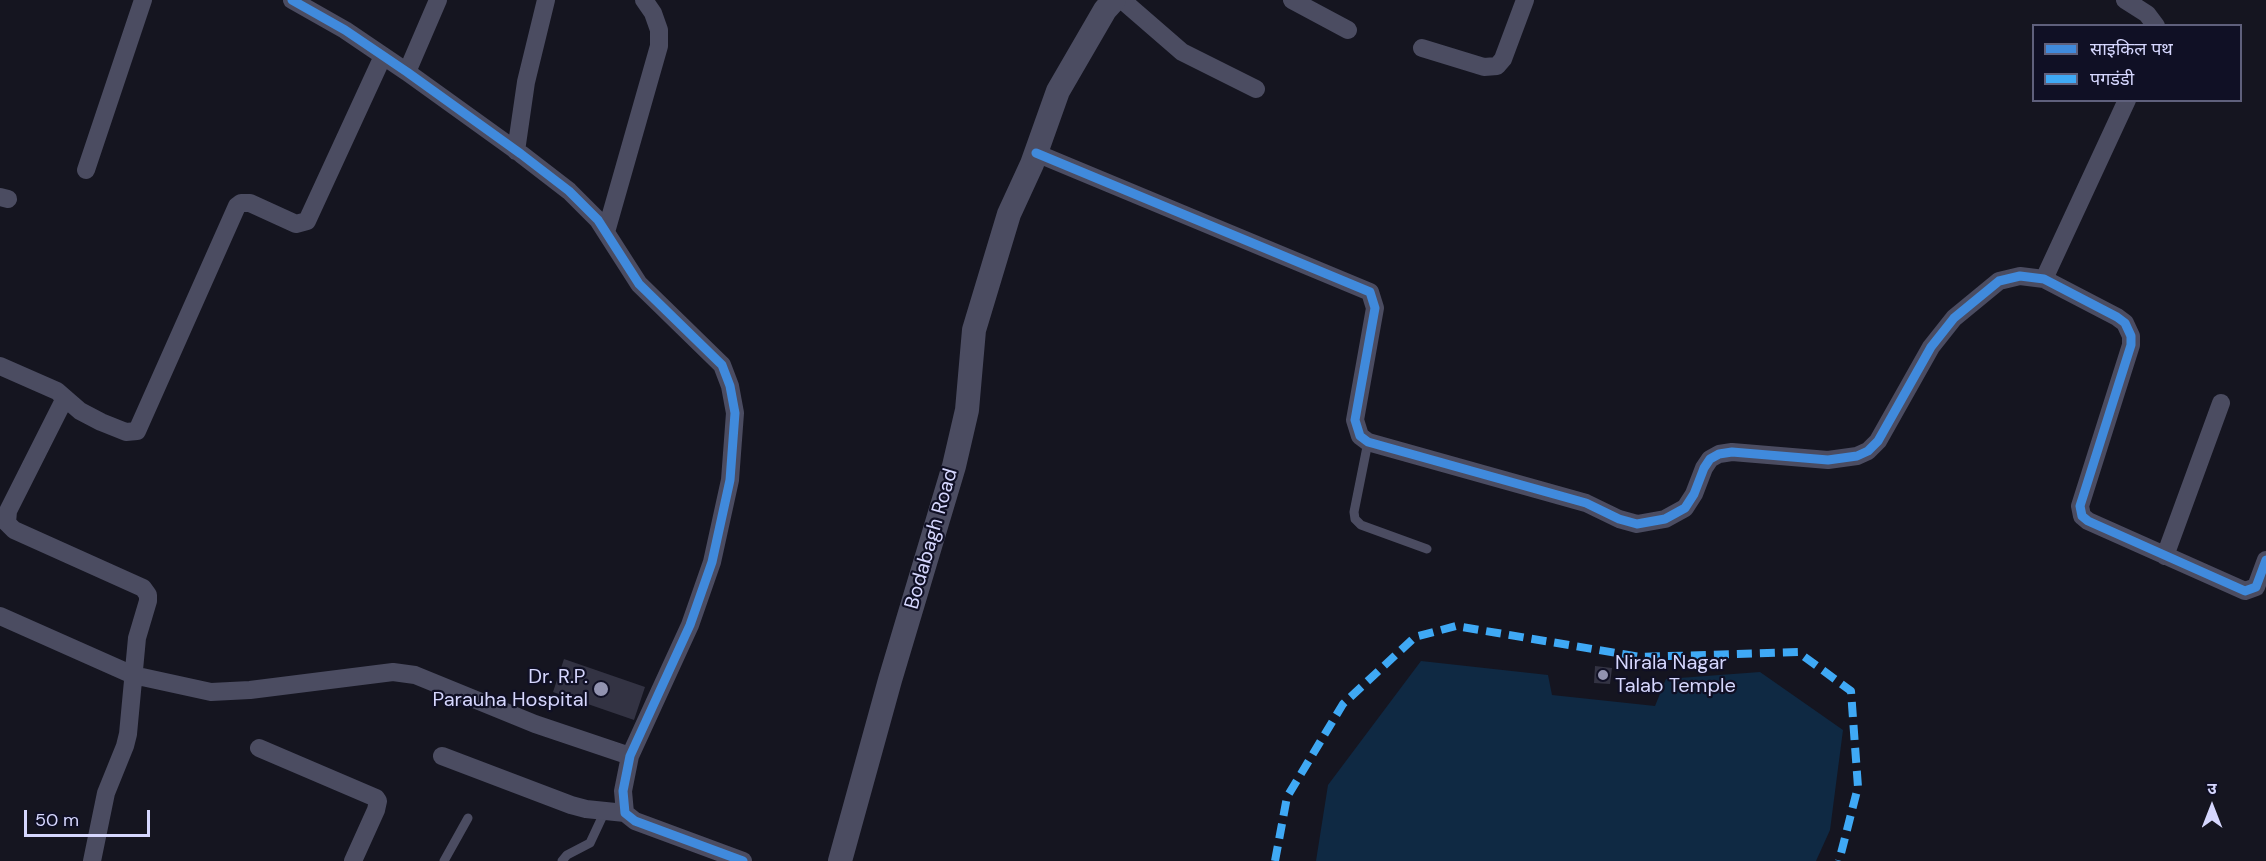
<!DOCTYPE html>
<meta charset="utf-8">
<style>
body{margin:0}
#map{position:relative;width:2266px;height:861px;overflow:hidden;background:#151520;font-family:"DM Sans","Noto Sans Devanagari",sans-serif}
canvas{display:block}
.legend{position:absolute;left:2032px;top:24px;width:210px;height:78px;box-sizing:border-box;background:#101025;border:2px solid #5f607c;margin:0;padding:8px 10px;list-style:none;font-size:18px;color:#d6d7fe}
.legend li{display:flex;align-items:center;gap:12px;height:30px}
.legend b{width:30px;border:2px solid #5f607c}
.north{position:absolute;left:2182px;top:777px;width:60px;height:60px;-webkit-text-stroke:4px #101025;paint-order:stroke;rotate:0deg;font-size:16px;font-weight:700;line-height:24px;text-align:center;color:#d6d7fe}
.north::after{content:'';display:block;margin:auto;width:21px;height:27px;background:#d6d7fe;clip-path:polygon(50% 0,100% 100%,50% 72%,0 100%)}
.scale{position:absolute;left:24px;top:810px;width:126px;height:27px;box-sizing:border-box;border:3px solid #d6d7fe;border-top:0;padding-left:8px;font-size:18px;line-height:21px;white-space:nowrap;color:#d6d7fe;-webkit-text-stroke:4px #101025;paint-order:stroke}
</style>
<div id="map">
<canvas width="2266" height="861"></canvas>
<ul class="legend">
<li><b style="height:8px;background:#408adc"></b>साइकिल पथ</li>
<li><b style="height:8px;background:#3fa9f5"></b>पगडंडी</li>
</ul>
<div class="north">उ</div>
<div class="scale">50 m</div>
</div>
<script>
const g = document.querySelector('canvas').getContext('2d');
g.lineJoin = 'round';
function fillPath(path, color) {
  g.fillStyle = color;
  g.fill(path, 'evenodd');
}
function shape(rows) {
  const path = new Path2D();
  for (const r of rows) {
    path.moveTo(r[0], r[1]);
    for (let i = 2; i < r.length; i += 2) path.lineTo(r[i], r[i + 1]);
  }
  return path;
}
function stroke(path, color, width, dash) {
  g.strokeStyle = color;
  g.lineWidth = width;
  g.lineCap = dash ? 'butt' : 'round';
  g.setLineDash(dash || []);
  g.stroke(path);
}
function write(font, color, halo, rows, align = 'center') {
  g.font = font + ' "DM Sans",sans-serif';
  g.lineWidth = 4.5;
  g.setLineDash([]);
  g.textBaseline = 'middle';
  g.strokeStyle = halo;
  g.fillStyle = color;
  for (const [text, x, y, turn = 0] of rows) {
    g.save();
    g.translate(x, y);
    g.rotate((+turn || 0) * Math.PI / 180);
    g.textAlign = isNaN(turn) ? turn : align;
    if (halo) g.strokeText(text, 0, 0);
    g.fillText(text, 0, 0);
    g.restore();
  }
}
const water = shape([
 [1421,661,1548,675,1552,695,1655,706,1666,679,1760,672,1843,730,1830,830,1816,861,1316,861,1328,785]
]);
const building = shape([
 [564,659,645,687,634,720,553,692],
 [1595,666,1612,668,1610,684,1594,683]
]);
const service = shape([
 [1368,442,1354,512,1355,519,1361,525,1427,549],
 [444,861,468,818],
 [562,861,567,855,590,843,605,811]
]);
const minor = shape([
 [292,0,345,30,407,72,521,154,569,191,598,220,639,284,722,365,730,386,735,413,730,480,712,562,690,625,630,756,623,791,625,813,635,821,743,861],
 [1122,0,1182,52,1256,89],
 [1292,0,1348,30],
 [2125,0,2147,14,2156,26],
 [1422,48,1484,67,1497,66,1503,59,1525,0],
 [407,72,438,0],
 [516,151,526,82,546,0],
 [1036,153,1370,292,1375,308,1355,420,1360,436,1368,442,1586,503,1619,519,1637,524,1665,519,1685,508,1694,494,1704,468,1710,459,1719,454,1732,452,1828,460,1857,456,1868,451,1878,441,1931,347,1954,318,1999,281,2020,276,2044,279,2117,317,2125,323,2131,336,2131,345,2080,506,2082,516,2088,521,2245,591,2256,587,2266,560],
 [86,170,143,0],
 [0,197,8,199],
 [606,232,659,46,659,30,653,13,644,0],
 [2044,279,2127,100],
 [0,366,57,391,80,411,101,422,126,432,137,431,237,206,241,203,250,203,296,224,307,221,383,56],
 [65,398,8,511,7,523,14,530,143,588,148,595,148,601,137,638,128,734,125,746,106,793,92,861],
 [2165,556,2221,403],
 [0,616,133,675,211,692,250,690,393,672,415,675,535,724,630,756],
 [259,748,376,798,378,801,376,810,353,861],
 [442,756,571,805,586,809,625,813]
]);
const tertiary = shape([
 [840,861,890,680,954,466,967,410,974,330,1009,214,1032,164,1058,91,1105,10,1114,0]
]);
const quiet = shape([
 [1275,861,1287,797,1343,704,1415,637,1456,626,1640,657,1798,652,1851,691,1858,787,1839,861]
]);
const cycleway = shape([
 [292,0,345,30,407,72,521,154,569,191,598,220,639,284,722,365,730,386,735,413,730,480,712,562,690,625,630,756,623,791,625,813,635,821,743,861],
 [1036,153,1370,292,1375,308,1355,420,1360,436,1368,442,1586,503,1619,519,1637,524,1665,519,1685,508,1694,494,1704,468,1710,459,1719,454,1732,452,1828,460,1857,456,1868,451,1878,441,1931,347,1954,318,1999,281,2020,276,2044,279,2117,317,2125,323,2131,336,2131,345,2080,506,2082,516,2088,521,2245,591,2256,587,2266,560]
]);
const markers = [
 [1603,675,6,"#9293b0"],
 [601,689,8,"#9293b0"]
];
const streetNames = [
 ["Bodabagh Road",932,539,-74]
];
const poiNames = [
 ["Nirala Nagar",1615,664],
 ["Talab Temple",1615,687],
 ["Dr. R.P.",588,678,"right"],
 ["Parauha Hospital",588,701,"right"]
];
fillPath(water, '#0f2943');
fillPath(building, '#333343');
stroke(service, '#4b4c61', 9);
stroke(minor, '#4b4c61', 18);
stroke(tertiary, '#4b4c61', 24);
stroke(quiet, '#3fa9f5', 8, [15, 8]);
stroke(cycleway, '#408adc', 9);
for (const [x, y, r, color] of markers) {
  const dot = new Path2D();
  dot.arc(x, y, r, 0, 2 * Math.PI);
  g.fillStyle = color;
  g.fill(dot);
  stroke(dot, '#101025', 2);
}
write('20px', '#d6d7fe', '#101025', streetNames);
write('20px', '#d6d7fe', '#101025', poiNames, 'left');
</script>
